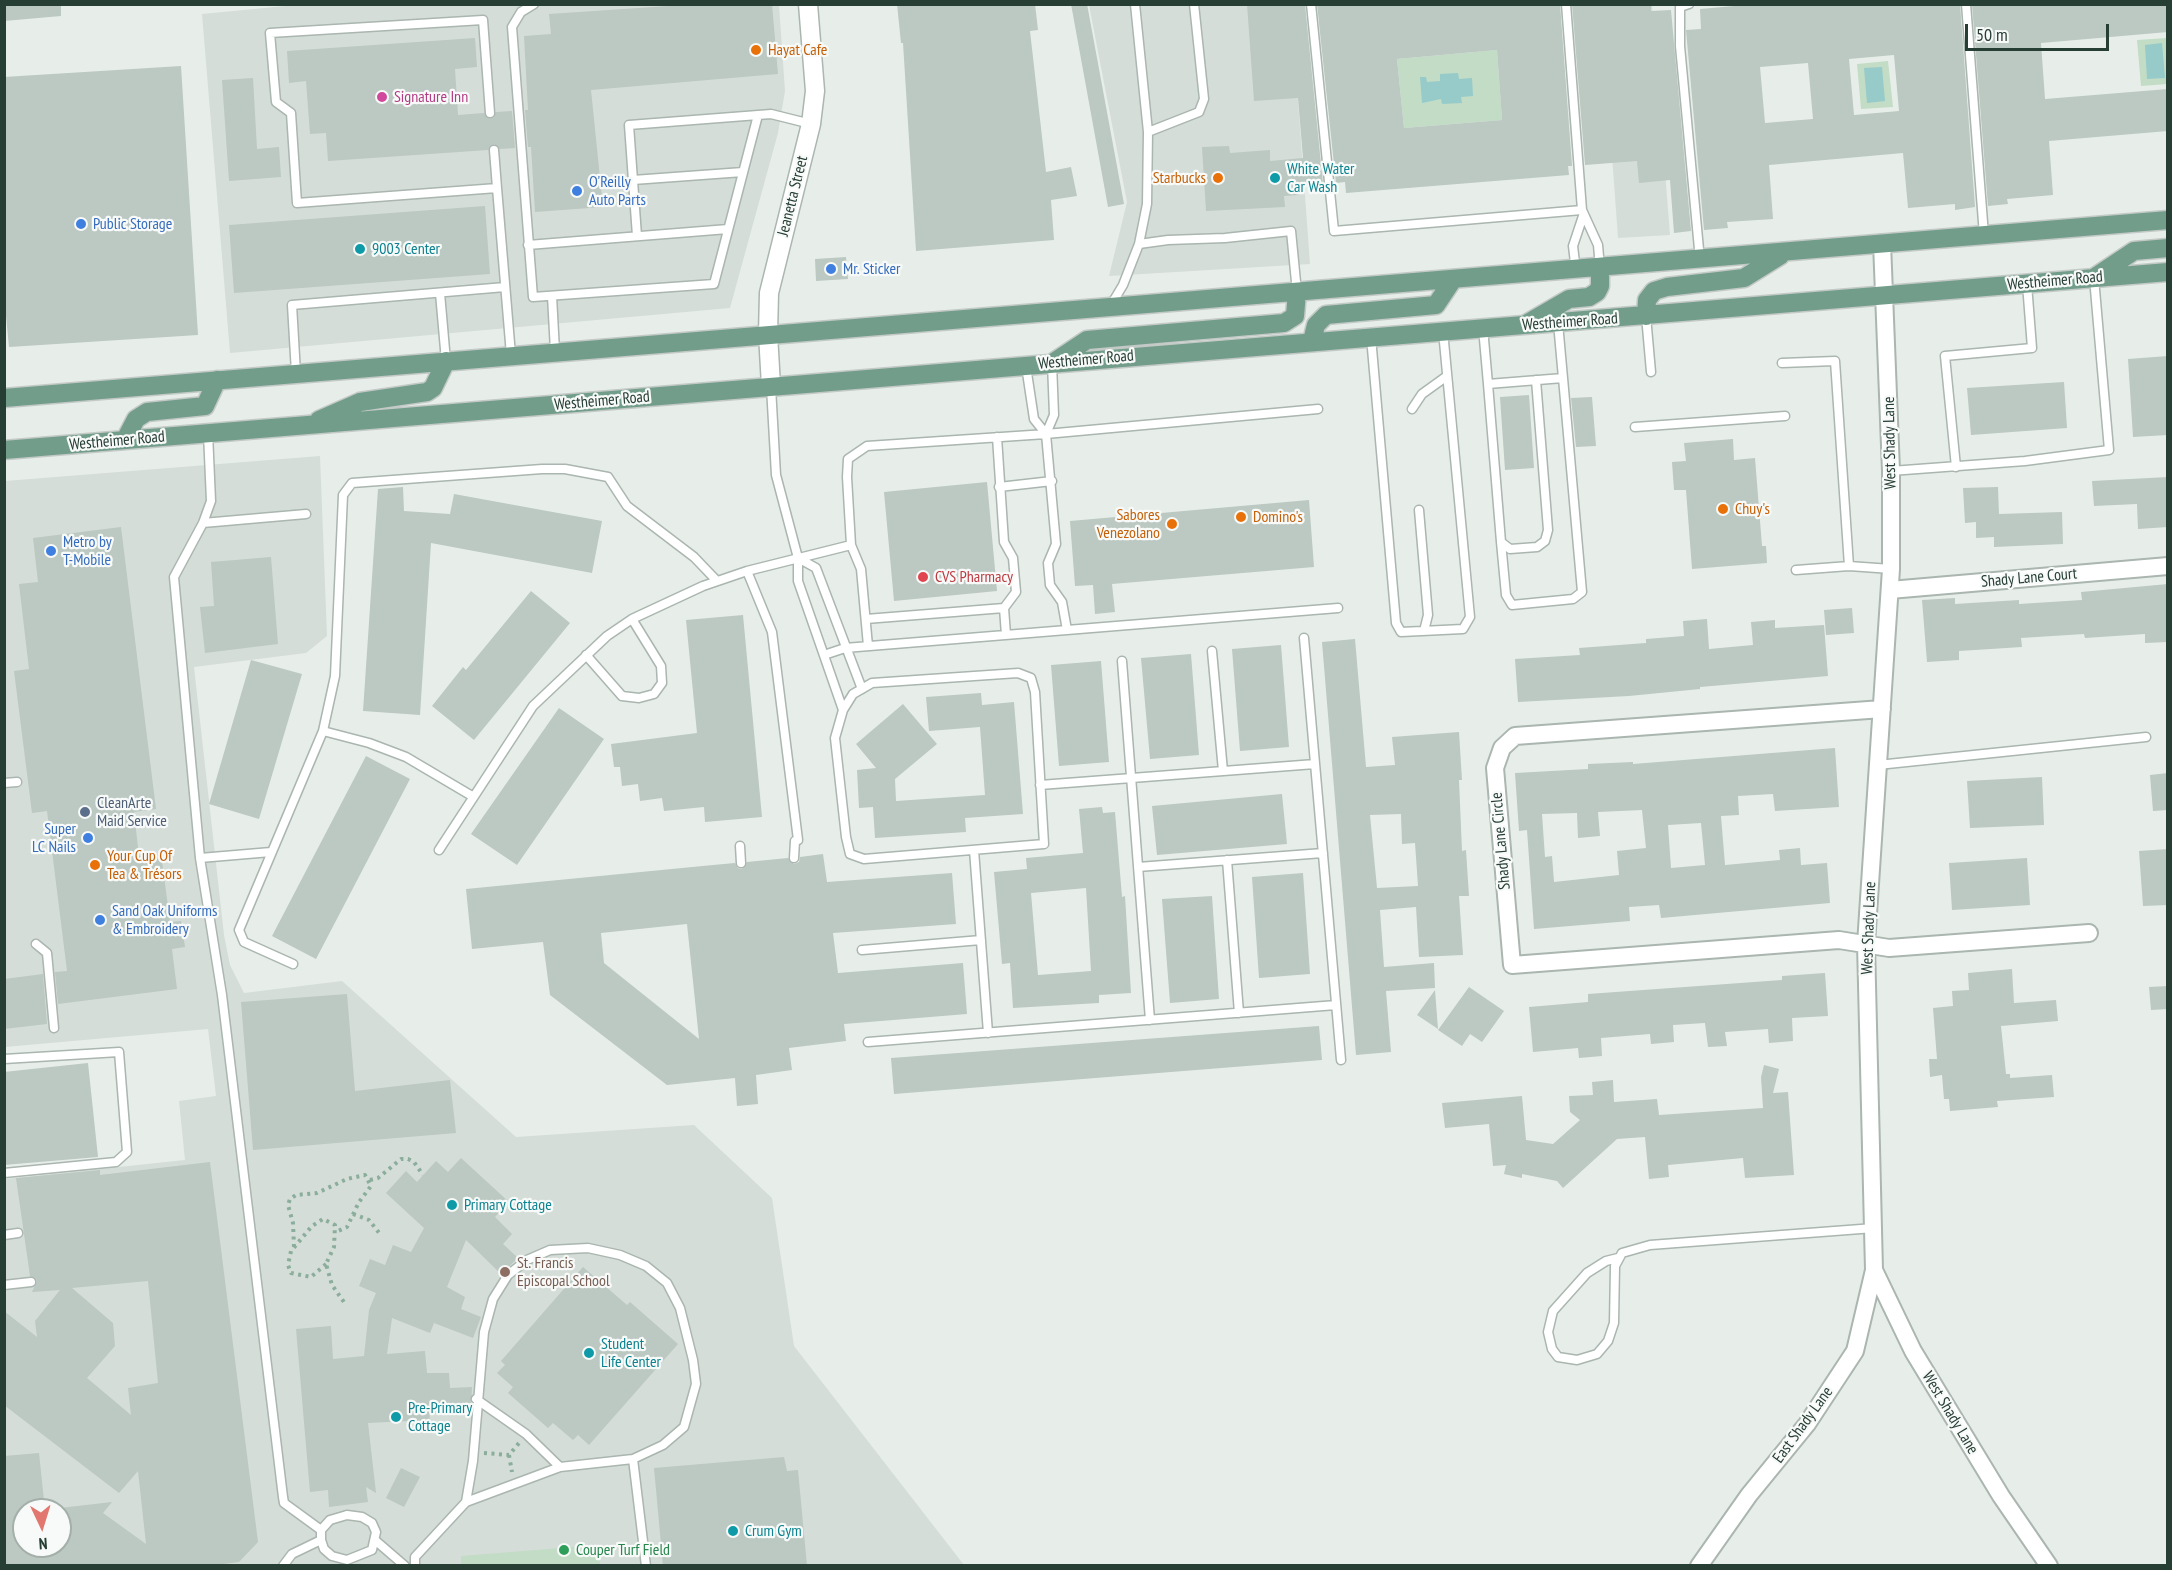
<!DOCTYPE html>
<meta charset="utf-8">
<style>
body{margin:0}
#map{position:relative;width:2172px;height:1570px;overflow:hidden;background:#e7eee9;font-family:"PT Sans Narrow",sans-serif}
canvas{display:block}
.frame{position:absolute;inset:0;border:6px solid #273e34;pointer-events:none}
.north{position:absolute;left:12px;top:1498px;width:60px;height:60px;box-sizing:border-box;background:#f7faf8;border:2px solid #a4afaa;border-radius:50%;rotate:176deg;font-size:16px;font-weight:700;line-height:24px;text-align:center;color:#273e34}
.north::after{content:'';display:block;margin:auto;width:21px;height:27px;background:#e27770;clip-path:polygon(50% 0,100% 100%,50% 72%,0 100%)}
.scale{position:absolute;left:1965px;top:24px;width:144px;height:27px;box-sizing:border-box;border:3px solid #273e34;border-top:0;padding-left:8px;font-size:18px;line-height:21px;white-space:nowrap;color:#273e34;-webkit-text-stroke:4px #f7faf8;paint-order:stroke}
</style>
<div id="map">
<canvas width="2172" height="1570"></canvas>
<div class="frame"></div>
<div class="north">N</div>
<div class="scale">50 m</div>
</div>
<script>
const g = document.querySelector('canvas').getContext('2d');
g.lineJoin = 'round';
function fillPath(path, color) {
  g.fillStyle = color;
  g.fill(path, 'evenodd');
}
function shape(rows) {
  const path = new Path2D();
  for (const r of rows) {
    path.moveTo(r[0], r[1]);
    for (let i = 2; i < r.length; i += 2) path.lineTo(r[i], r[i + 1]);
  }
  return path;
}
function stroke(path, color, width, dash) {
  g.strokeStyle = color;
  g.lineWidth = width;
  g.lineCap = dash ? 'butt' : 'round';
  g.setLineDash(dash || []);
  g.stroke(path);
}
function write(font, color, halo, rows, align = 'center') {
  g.font = font + ' "PT Sans Narrow",sans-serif';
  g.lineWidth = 4.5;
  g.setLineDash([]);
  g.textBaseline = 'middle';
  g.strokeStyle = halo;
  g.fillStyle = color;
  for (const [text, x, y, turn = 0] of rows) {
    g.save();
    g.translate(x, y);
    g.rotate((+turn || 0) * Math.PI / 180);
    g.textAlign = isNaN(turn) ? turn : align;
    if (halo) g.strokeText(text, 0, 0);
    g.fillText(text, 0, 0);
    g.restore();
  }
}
const built = shape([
 [306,4,779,5,785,91,778,133,730,308,230,353,202,14],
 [1089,5,1291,5,1310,264,1109,276,1127,202],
 [1601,5,1652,5,1670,235,1618,238],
 [320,456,327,636,306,653,194,667,224,935,230,965,244,993,342,981,516,1137,694,1125,772,1198,794,1346,964,1565,5,1565,5,1179,185,1160,179,1101,216,1096,208,1029,5,1047,5,481],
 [24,1510,60,1510,60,1546,24,1546]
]);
const green = shape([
 [2167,38,2167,84,2141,86,2137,40],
 [1497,50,1502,120,1404,128,1397,59],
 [1888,61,1893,107,1861,109,1857,64],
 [598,1545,600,1565,461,1565,461,1556]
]);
const water = shape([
 [2162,43,2165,78,2147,79,2145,45],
 [1882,67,1885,101,1867,103,1864,68],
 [1458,73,1459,79,1472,78,1473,96,1461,97,1462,103,1442,104,1441,99,1422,103,1420,77,1426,77,1427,82,1440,81,1440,74]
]);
const building = shape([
 [4,4,61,4,61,16,4,21],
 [698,4,772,4,778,74,591,90,603,207,535,212,531,147,528,147,525,110,528,110,524,36,551,34,549,14],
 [897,4,1035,4,1038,30,1030,31,1046,172,1071,167,1077,196,1051,200,1054,240,916,251,903,43,901,43],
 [1071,4,1087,4,1124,204,1108,207],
 [1247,4,1305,4,1323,184,1299,186,1299,195,1284,196,1285,207,1206,211,1202,147,1229,146,1230,153,1270,150,1270,161,1303,158,1298,98,1254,101],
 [1317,4,1560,4,1572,166,1568,166,1569,175,1346,193,1345,182,1336,183],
 [1497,50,1502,120,1404,128,1397,59],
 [1572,4,1651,4,1651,11,1671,10,1691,231,1674,233,1670,180,1639,183,1637,161,1585,165],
 [1757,4,1960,4,1975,207,1955,210,1955,204,1908,208,1903,153,1769,165,1773,219,1727,222,1728,228,1704,230,1686,30,1701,29,1700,9],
 [1894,55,1899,111,1854,115,1849,59],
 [1808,63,1813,119,1765,123,1760,67],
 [1972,4,2168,4,2168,32,2041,43,2045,99,2168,89,2168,131,2049,141,2053,195,2007,199,2008,204,1988,206],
 [475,38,477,67,455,69,458,115,484,113,490,119,496,112,512,111,515,148,500,149,494,144,488,150,328,161,326,133,310,134,306,81,289,83,287,51],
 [181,66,198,335,9,347,4,295,4,77],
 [253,78,257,149,279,147,281,177,229,181,222,80],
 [485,206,490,274,234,293,229,225],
 [846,257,848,279,816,281,815,259],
 [2168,356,2168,435,2133,437,2128,359],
 [2064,382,2067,428,1971,435,1967,388],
 [1529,395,1534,468,1505,470,1500,397],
 [1592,397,1596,446,1576,447,1571,398],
 [1733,439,1734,460,1755,458,1762,546,1766,546,1767,563,1692,569,1686,490,1674,490,1672,462,1686,461,1684,443],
 [2168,477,2168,527,2138,529,2137,504,2094,506,2092,481],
 [987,482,997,591,894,601,884,492],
 [403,487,404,511,450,514,454,494,602,521,592,573,431,543,420,715,363,711,378,489],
 [1998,487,1999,514,2062,512,2063,544,1994,547,1994,537,1976,538,1976,522,1965,523,1963,488],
 [1309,500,1314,567,1112,584,1115,612,1095,614,1093,585,1075,586,1070,521],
 [121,527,156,809,134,812,139,856,161,853,170,922,181,921,185,947,172,949,177,989,58,1004,55,972,67,971,47,811,32,813,14,671,29,669,19,584,38,582,33,538],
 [271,557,278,644,205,653,200,607,214,606,211,562],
 [2168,584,2168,642,2145,643,2145,634,2085,638,2084,634,2021,638,2022,647,1959,651,1959,660,1927,662,1922,600,1955,598,1955,604,2019,600,2019,604,2082,600,2081,592],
 [531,591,570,623,474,740,432,706,463,667,466,670],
 [1852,608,1854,633,1826,635,1824,610],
 [743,615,762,817,705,822,704,807,664,811,662,798,640,801,638,784,622,786,620,767,614,767,611,744,697,733,686,620],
 [1707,619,1709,649,1753,645,1751,622,1775,620,1775,628,1824,625,1828,676,1700,687,1700,689,1629,696,1518,702,1515,659,1580,655,1579,648,1646,643,1646,639,1684,636,1683,621],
 [1355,639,1366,767,1395,765,1392,737,1459,732,1462,780,1459,780,1462,851,1466,850,1469,896,1459,896,1463,955,1419,957,1416,907,1380,910,1384,967,1434,963,1435,988,1386,991,1391,1052,1356,1055,1322,642],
 [1401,814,1402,844,1415,843,1418,886,1377,888,1370,815],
 [1281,645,1289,747,1240,751,1232,649],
 [1191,654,1199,755,1150,759,1141,658],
 [251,660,302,674,259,819,209,804],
 [1101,661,1109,762,1059,766,1051,665],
 [981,693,982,705,1014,702,1023,814,965,818,966,832,875,838,873,807,859,808,857,770,876,768,856,744,903,704,937,744,895,779,896,801,985,795,980,727,929,731,926,697],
 [559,708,604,739,517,865,471,834],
 [1835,748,1839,807,1775,811,1773,794,1738,796,1739,815,1721,816,1725,865,1780,860,1779,850,1800,848,1801,865,1827,863,1830,903,1661,918,1659,905,1629,907,1630,921,1534,929,1527,830,1519,831,1515,773,1588,769,1588,764,1633,762,1633,764],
 [1642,810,1646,848,1617,851,1619,875,1554,882,1552,856,1545,857,1542,814,1577,813,1578,838,1600,836,1598,812],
 [1701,823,1705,865,1671,868,1668,825],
 [366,756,410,779,316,959,272,936],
 [2168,773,2168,810,2153,811,2150,775],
 [2042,777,2044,825,1970,828,1967,781],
 [1282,794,1287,844,1157,855,1152,806],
 [1102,807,1103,813,1115,812,1122,897,1125,896,1131,993,1099,995,1099,1003,1013,1008,1010,963,1002,964,994,872,1027,869,1026,858,1083,853,1079,809],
 [1086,888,1091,971,1038,975,1031,893],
 [2168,849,2168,905,2143,906,2139,851],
 [823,854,827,882,952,873,956,924,833,933,838,973,963,963,967,1014,844,1024,846,1041,789,1048,792,1070,756,1075,758,1104,737,1106,735,1078,667,1085,550,995,543,942,472,949,466,889,713,865,735,863,738,868,742,869,747,862,788,858,794,864,799,862,800,857],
 [687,924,699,1039,604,963,601,933],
 [2027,858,2030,905,1952,910,1949,863],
 [1303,873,1310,974,1259,978,1252,877],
 [1212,896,1219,999,1170,1003,1162,899],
 [2012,969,2014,1003,2056,1000,2058,1021,2001,1026,2006,1074,2010,1074,2010,1078,2052,1075,2054,1097,1997,1101,1998,1107,1950,1111,1949,1099,1944,1099,1942,1075,1930,1077,1929,1059,1937,1059,1933,1008,1953,1006,1952,991,1969,990,1968,973],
 [1825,973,1828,1016,1792,1018,1793,1041,1769,1043,1768,1029,1725,1032,1727,1046,1708,1047,1705,1023,1673,1025,1674,1042,1651,1044,1650,1034,1601,1038,1602,1056,1579,1058,1578,1048,1533,1052,1529,1007,1588,1002,1588,994,1782,980,1782,976],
 [43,974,47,1024,4,1029,4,979],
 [2168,986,2168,1009,2151,1010,2149,987],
 [1469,987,1504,1011,1482,1042,1470,1034,1462,1046,1438,1030],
 [1435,990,1438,1029,1417,1015],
 [347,994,355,1091,450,1080,456,1133,253,1150,241,1002],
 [1319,1026,1322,1060,894,1094,891,1058],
 [88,1063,98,1157,4,1165,4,1072],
 [1764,1065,1779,1069,1773,1093,1788,1092,1794,1175,1745,1178,1743,1158,1668,1165,1669,1177,1649,1179,1645,1137,1617,1139,1563,1188,1557,1181,1522,1174,1522,1178,1504,1174,1506,1165,1493,1166,1489,1124,1445,1128,1442,1103,1522,1096,1526,1140,1553,1144,1580,1120,1570,1112,1569,1096,1593,1095,1592,1082,1613,1080,1614,1102,1657,1099,1659,1115,1763,1108,1761,1077],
 [461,1158,509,1202,495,1217,512,1234,503,1244,518,1258,501,1274,466,1240,447,1287,465,1297,461,1309,481,1317,473,1338,434,1323,430,1333,392,1318,387,1354,425,1351,427,1373,449,1373,450,1388,472,1387,471,1409,429,1410,430,1420,368,1423,376,1493,366,1487,368,1502,329,1507,328,1490,310,1492,296,1329,331,1326,333,1359,364,1356,369,1310,376,1293,359,1286,370,1259,385,1265,393,1245,411,1252,424,1228,386,1193,406,1171,417,1182,436,1161,448,1172],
 [210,1162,258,1542,239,1562,209,1566,4,1566,4,1456,39,1453,45,1510,24,1510,24,1546,60,1546,60,1508,112,1502,103,1513,146,1544,138,1471,119,1493,4,1405,4,1311,37,1337,35,1321,60,1290,32,1292,37,1281,30,1276,16,1178,100,1170,100,1175],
 [148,1281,158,1383,128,1388,131,1415,87,1378,115,1346,113,1323,72,1288],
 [583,1267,627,1305,630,1302,678,1344,589,1445,578,1435,573,1440,553,1423,548,1428,508,1393,513,1387,497,1373,505,1365,501,1361],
 [784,1457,787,1471,798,1470,807,1566,663,1566,654,1468],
 [401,1468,420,1477,404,1507,386,1498]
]);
const path = shape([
 [370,1180,378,1178,401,1159,408,1159,414,1162,423,1175],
 [353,1214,369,1220,380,1234],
 [294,1247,293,1223,288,1205,290,1199,296,1195,317,1193,347,1179,365,1175,371,1186,359,1202,347,1227,336,1232],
 [326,1264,311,1277,291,1273,288,1265,291,1251,312,1226,323,1219,335,1225,334,1247,326,1264,332,1285,346,1305],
 [484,1453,509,1455,519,1443],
 [509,1455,512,1472]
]);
const service = shape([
 [534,4,521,12,512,27,533,297,714,284,758,115],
 [1135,4,1148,132,1147,204,1139,244],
 [1311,4,1334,231,1582,210,1598,245,1600,268],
 [1566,4,1582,210],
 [1689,4,1680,7,1680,46,1700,260],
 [1966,4,1984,235],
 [490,113,483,20,270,33,276,102,291,113,297,203,497,188,511,355],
 [1148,132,1199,112,1204,99,1194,4],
 [494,150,497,188],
 [633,180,743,172],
 [637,236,629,125,771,114,811,124],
 [528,245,728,229],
 [1576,271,1573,246,1583,216],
 [440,293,446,361],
 [552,296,555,351],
 [1111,305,1123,285,1139,244,1168,240,1225,238,1291,231,1297,292],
 [1646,316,1651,372],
 [1483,328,1488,384,1563,378,1558,323],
 [1371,337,1396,623,1401,632,1463,629,1470,617,1443,331],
 [1052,363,1054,415,1046,434,1056,544,1048,563,1050,585,1062,602,1067,630],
 [1782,363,1835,361,1849,566],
 [1026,366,1034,419,1046,434],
 [296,373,292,305,505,287],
 [1488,384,1501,542,1510,549,1537,547,1545,541,1548,530,1536,380],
 [771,387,776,475,798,558,798,581,843,710],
 [1412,409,1422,394,1447,376],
 [1635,427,1785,416],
 [208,433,211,501,203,523,174,577,200,858,222,995,283,1497,284,1503,321,1530],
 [997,437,1004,542,1013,558,1016,592,1004,608,1006,635],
 [1956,467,1945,356,2032,348,2027,284],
 [1891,471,2025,461,2109,450,2094,278],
 [999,487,1052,481],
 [1419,510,1428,615,1424,631],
 [203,523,306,514],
 [1501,542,1506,595,1512,605,1573,599,1582,592,1563,378],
 [798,558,816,568,862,689],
 [1796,570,1849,566,1891,569],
 [747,571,772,632,798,840],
 [866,619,1004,608],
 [1304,638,1341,1060],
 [868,646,861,569,851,545,847,477,848,459,867,446,1046,434,1318,409],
 [1212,651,1223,771],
 [586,655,622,696,639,698,654,694,662,683,661,666,632,619],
 [824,655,845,648,1338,608],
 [1122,661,1150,1020],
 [1018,673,1031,678,1035,692,1044,844,864,859,850,854,846,837,835,738,843,710,853,694,872,683,1018,673],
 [323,731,369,743,406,757,472,796],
 [1878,765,2146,737],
 [4,783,17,782],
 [1040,785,1315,764],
 [740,846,741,863],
 [439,850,533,706,607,636,632,619,703,586,747,571,851,545],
 [974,850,988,1033],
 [200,858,271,852],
 [794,858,795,841],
 [1227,860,1239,1013],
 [1138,867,1323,853],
 [36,944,47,953,54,1028],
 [862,950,981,940],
 [293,964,244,942,239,930,323,731,335,676,343,495,352,483,542,469,565,469,608,477,627,506,694,557,717,581],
 [868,1042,1336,1005],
 [4,1059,119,1052,127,1152,116,1162,4,1173],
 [4,1235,18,1233],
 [1618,1258,1606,1261,1587,1273,1553,1311,1548,1332,1552,1349,1558,1357,1577,1360,1597,1354,1608,1341,1614,1323,1615,1266,1622,1253,1650,1245,1874,1228],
 [4,1285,31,1282],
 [476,1399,526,1434,560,1467],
 [633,1459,646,1566],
 [347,1515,362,1517,372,1523,376,1532,372,1550,347,1560,332,1556,324,1549,321,1540,321,1530,330,1520,347,1515],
 [376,1541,405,1566],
 [283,1566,292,1554,321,1540],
 [415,1566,415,1557,466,1502,560,1467,633,1459,663,1445,684,1427,696,1384,693,1360,680,1308,667,1283,646,1266,620,1255,588,1248,550,1250,527,1260,508,1275,493,1299,484,1332,473,1461,466,1502]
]);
const minor = shape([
 [1882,243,1891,471,1891,569,1866,944,1874,1270,1913,1351,2001,1496,2049,1566],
 [1890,590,2168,566],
 [1882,709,1515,736,1502,748,1495,768,1512,965,1839,940,1889,948,2089,933],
 [1699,1566,1749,1495,1807,1424,1855,1351,1874,1270]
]);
const tertiary = shape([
 [771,386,768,334,769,293,811,124,815,91,808,4]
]);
const primary = shape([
 [2095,277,2134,251,2168,248],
 [1646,316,1647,300,1654,291,1667,287,1744,278,1781,255],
 [1526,324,1569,299,1589,297,1597,292,1600,286,1600,269],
 [1312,341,1316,325,1326,315,1436,305,1452,281],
 [1054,362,1087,340,1284,323,1295,316,1297,292],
 [4,398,2168,220],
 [319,420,360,402,427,392,433,388,446,361],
 [125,440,136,419,147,412,205,406,217,380],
 [4,450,2168,272]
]);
const markers = [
 [756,50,6,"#e8710a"],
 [382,97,6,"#d1479c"],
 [1218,178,6,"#e8710a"],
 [1275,178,6,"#0f9aa8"],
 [577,191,6,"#3f7fe0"],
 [81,224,6,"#3f7fe0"],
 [360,249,6,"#0f9aa8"],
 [831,269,6,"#3f7fe0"],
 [1723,509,6,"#e8710a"],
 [1241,517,6,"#e8710a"],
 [1172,524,6,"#e8710a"],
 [51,551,6,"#3f7fe0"],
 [923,577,6,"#e0444e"],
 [85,812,6,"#5c6f8a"],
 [88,838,6,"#3f7fe0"],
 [95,865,6,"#e8710a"],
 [100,920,6,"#3f7fe0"],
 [452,1205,6,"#0f9aa8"],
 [505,1272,6,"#8d6e63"],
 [589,1353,6,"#0f9aa8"],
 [396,1417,6,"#0f9aa8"],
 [733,1531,6,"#0f9aa8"],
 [564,1550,6,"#2e9e5b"]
];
const foodNames = [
 ["Hayat Cafe",768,50],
 ["Starbucks",1206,178,"right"],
 ["Chuy's",1735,509],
 ["Sabores",1160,515,"right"],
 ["Venezolano",1160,533,"right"],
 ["Domino's",1253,517],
 ["Your Cup Of",107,856],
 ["Tea & Trésors",107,874]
];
const hotelNames = [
 ["Signature Inn",394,97]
];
const cultureNames = [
 ["White Water",1287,169],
 ["Car Wash",1287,187],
 ["9003 Center",372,249],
 ["Primary Cottage",464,1205],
 ["Student",601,1344],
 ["Life Center",601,1362],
 ["Pre-Primary",408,1408],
 ["Cottage",408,1426],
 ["Crum Gym",745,1531]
];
const shopNames = [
 ["O'Reilly",589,182],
 ["Auto Parts",589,200],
 ["Public Storage",93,224],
 ["Mr. Sticker",843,269],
 ["Metro by",63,542],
 ["T-Mobile",63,560],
 ["Super",76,829,"right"],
 ["LC Nails",76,847,"right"],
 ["Sand Oak Uniforms",112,911],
 ["& Embroidery",112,929]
];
const streetNames = [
 ["Jeanetta Street",793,196,-76],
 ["Westheimer Road",2055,281,-5],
 ["Westheimer Road",1570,322,-4],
 ["Westheimer Road",1086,360,-5],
 ["Westheimer Road",602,401,-5],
 ["Westheimer Road",117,441,-5],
 ["West Shady Lane",1890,443,-91],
 ["Shady Lane Court",2029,578,-5],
 ["Shady Lane Circle",1501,841,-95],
 ["West Shady Lane",1869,928,-88],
 ["West Shady Lane",1950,1413,59],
 ["East Shady Lane",1803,1425,-54]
];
const healthNames = [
 ["CVS Pharmacy",935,577]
];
const serviceNames = [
 ["CleanArte",97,803],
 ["Maid Service",97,821]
];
const educationNames = [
 ["St. Francis",517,1263],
 ["Episcopal School",517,1281]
];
const leisureNames = [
 ["Couper Turf Field",576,1550]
];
fillPath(built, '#d5ddd8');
fillPath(green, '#c2dcc5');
fillPath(water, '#96cbca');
fillPath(building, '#bcc8c2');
stroke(service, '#aab6af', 11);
stroke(minor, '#aab6af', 20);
stroke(tertiary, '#aab6af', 21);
stroke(primary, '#c3c9c6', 21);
stroke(path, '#8bad9c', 4, [3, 4.5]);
stroke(service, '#fff', 8);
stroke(minor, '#fff', 16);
stroke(tertiary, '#fff', 18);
stroke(primary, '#719d8a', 18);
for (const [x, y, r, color] of markers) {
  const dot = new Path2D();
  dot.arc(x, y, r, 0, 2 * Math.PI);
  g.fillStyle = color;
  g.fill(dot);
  stroke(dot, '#f7faf8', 2);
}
write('16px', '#c56008', '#f7faf8', foodNames, 'left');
write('16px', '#b23c85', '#f7faf8', hotelNames, 'left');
write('16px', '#0d838f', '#f7faf8', cultureNames, 'left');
write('16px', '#366cbe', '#f7faf8', shopNames, 'left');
write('16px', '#273e34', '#f7faf8', streetNames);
write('16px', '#be3a42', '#f7faf8', healthNames, 'left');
write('16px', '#4e5e75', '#f7faf8', serviceNames, 'left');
write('16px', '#785e54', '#f7faf8', educationNames, 'left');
write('16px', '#27864d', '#f7faf8', leisureNames, 'left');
</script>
